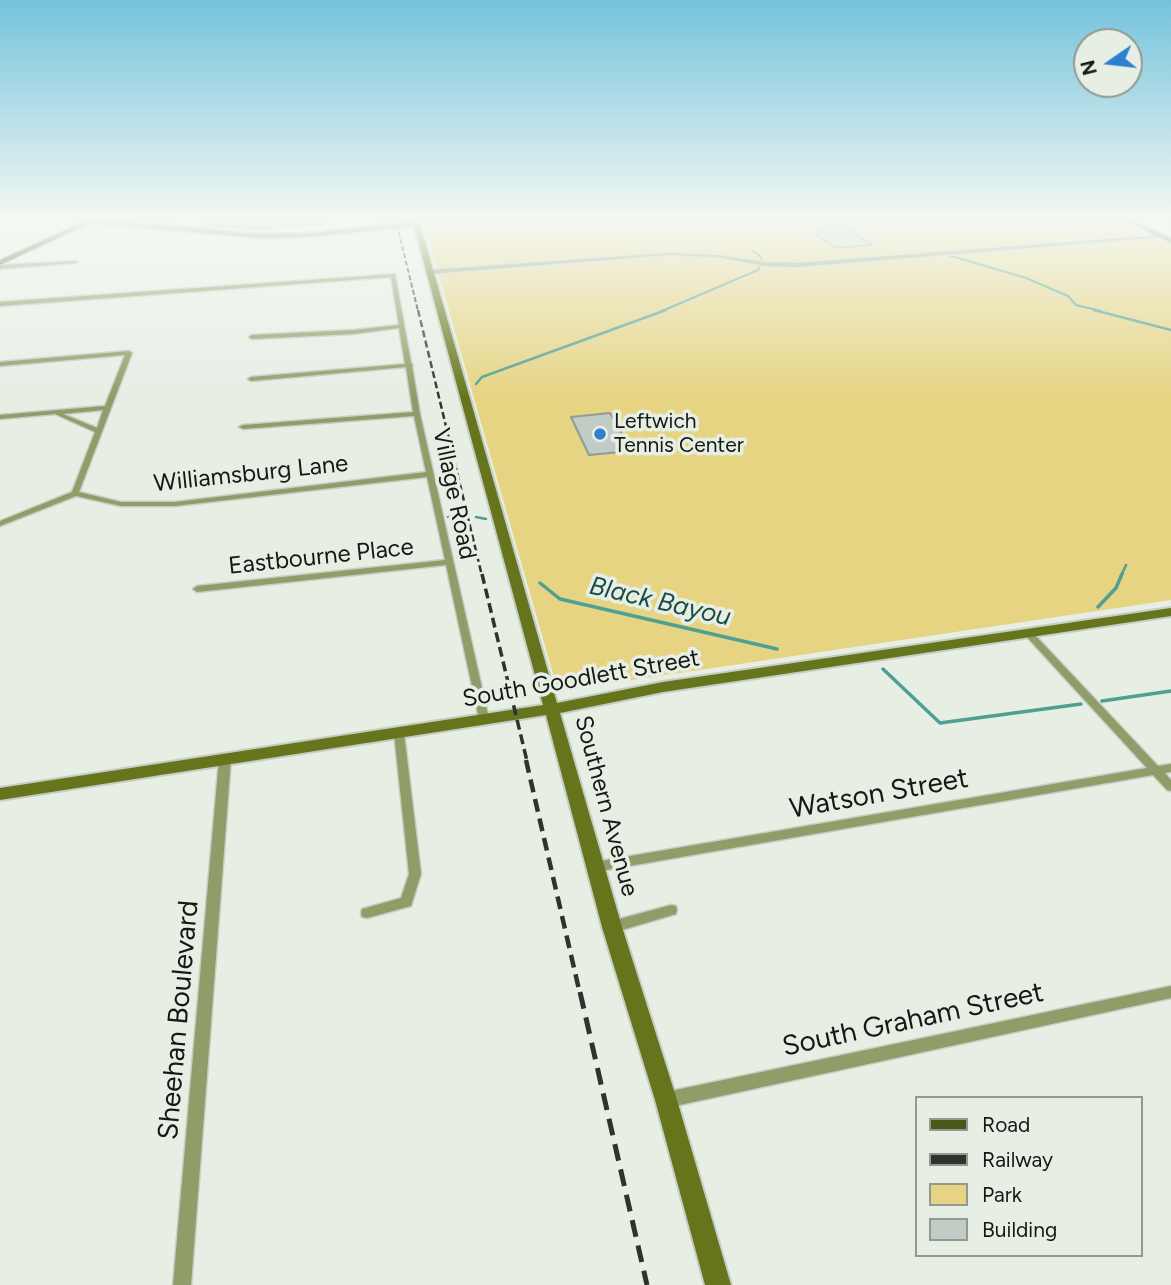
<!DOCTYPE html>
<style>
body{margin:0}
#map{position:relative;width:1171px;height:1285px;overflow:hidden;background:#e7efe5;font-family:Figtree,sans-serif}
canvas{display:block}
.legend{position:absolute;left:915px;top:1096px;width:228px;height:161px;box-sizing:border-box;background:#e7efe5;border:2px solid #939991;margin:0;padding:9px 12px;list-style:none;font-size:21px;color:#151814}
.legend li{display:flex;align-items:center;gap:14px;height:35px}
.legend b{width:35px;border:2px solid #939991}
.north{position:absolute;left:1073px;top:28px;width:70px;height:70px;box-sizing:border-box;background:#e7efe5;border:2px solid #939991;border-radius:50%;rotate:256deg;font-size:19px;font-weight:700;line-height:28px;text-align:center;color:#151814}
.north::after{content:'';display:block;margin:auto;width:24px;height:32px;background:#2e80cf;clip-path:polygon(50% 0,100% 100%,50% 72%,0 100%)}
</style>
<div id="map">
<canvas width="1171" height="1285"></canvas>
<ul class="legend">
<li><b style="height:9px;background:#4b5619"></b>Road</li>
<li><b style="height:9px;background:#2f332e"></b>Railway</li>
<li><b style="height:19px;background:#e6d483"></b>Park</li>
<li><b style="height:19px;background:#c0ccc5"></b>Building</li>
</ul>
<div class="north">N</div>
</div>
<script>
const g = document.querySelector('canvas').getContext('2d');
g.lineJoin = 'round';
function fillPath(path, color) {
  g.fillStyle = color;
  g.fill(path, 'evenodd');
}
function shape(rows) {
  const path = new Path2D();
  for (const r of rows) {
    path.moveTo(r[0], r[1]);
    for (let i = 2; i < r.length; i += 2) path.lineTo(r[i], r[i + 1]);
  }
  return path;
}
function stroke(path, color, width, dash) {
  g.strokeStyle = color;
  g.lineWidth = width;
  g.lineCap = dash ? 'butt' : 'round';
  g.setLineDash(dash || []);
  g.stroke(path);
}
function write(font, color, halo, rows, align = 'center') {
  g.font = font + ' Figtree,sans-serif';
  g.lineWidth = 7;
  g.setLineDash([]);
  g.textBaseline = 'middle';
  g.strokeStyle = halo;
  g.fillStyle = color;
  for (const [text, x, y, turn = 0] of rows) {
    g.save();
    g.translate(x, y);
    g.rotate((+turn || 0) * Math.PI / 180);
    g.textAlign = isNaN(turn) ? turn : align;
    if (halo) g.strokeText(text, 0, 0);
    g.fillText(text, 0, 0);
    g.restore();
  }
}
const green = shape([
 [422,217,1109,217,1171,245,1171,600,558,691]
]);
const streamFar2 = shape([
 [753,251,760,256,762,262],
 [948,255,1026,278,1068,296,1076,305,1101,311],
 [662,311,758,270,760,265]
]);
const streamFar1 = shape([
 [1094,310,1171,330],
 [476,384,482,377,666,310],
 [448,517,458,517],
 [476,517,486,519],
 [1121,576,1126,565]
]);
const stream = shape([
 [540,583,560,599,777,649],
 [1098,607,1116,588,1122,574],
 [883,669,940,723,1081,704],
 [1102,701,1171,691]
]);
const building = shape([
 [216,217,323,217,323,225,279,226,275,229,205,226,216,217],
 [843,226,872,245,836,248,815,234,822,233,817,229,843,226],
 [610,413,631,451,589,455,571,417,610,413]
]);
const street = shape([
 [1161,235,1163,237,797,267,765,266,716,257,668,255,429,274,426,272,429,270,668,253,716,255,765,262,797,263,1161,235],
 [78,261,76,263,0,269,0,265,78,261],
 [395,274,411,363,413,365,412,366,420,414,489,719,488,722,480,722,479,719,446,565,197,592,193,589,197,586,445,560,427,477,175,506,121,506,76,496,0,526,0,521,72,492,95,432,55,414,0,419,0,415,105,406,125,355,0,366,0,362,129,351,132,353,79,492,121,502,175,502,426,472,414,416,243,429,239,427,243,425,413,412,406,367,251,381,248,379,251,377,405,364,399,328,353,334,252,339,249,337,252,335,353,330,399,325,391,277,0,306,0,302,395,274],
 [103,410,97,428,63,414,103,410],
 [1029,631,1032,632,1158,766,1171,764,1171,772,1165,773,1171,780,1171,791,1167,790,1153,775,595,872,591,871,589,867,591,863,595,862,1147,768,1026,636,1024,634,1026,632,1029,631],
 [399,729,403,730,404,733,421,874,411,906,367,918,362,917,361,913,362,909,401,898,409,874,394,733,395,730,399,729],
 [225,755,229,756,231,759,191,1285,173,1285,219,759,221,756,225,755],
 [671,905,676,906,677,910,676,914,612,933,607,931,605,927,607,923,612,921,671,905],
 [1171,986,1171,998,666,1108,661,1105,658,1100,661,1095,666,1092,1171,986]
]);
const secondary = shape([
 [412,217,418,217,557,703,663,682,1171,608,1171,616,663,692,560,713,622,927,677,1100,731,1285,705,1285,655,1100,602,927,546,715,0,800,0,788,543,705,414,226,310,237,259,238,85,223,88,221,157,224,259,234,310,233,413,222,412,217],
 [1116,217,1125,217,1171,238,1171,243,1116,217]
]);
const primary = shape([
 [94,217,104,217,0,265,0,260,94,217]
]);
const railFar4 = shape([
 [395,217,418,311]
]);
const railFar3 = shape([
 [418,310,482,576]
]);
const railFar2 = shape([
 [482,574,527,761]
]);
const railFar1 = shape([
 [526,760,580,994]
]);
const rail = shape([
 [580,992,647,1285]
]);
const markers = [
 [600,434,7,"#2e80cf"]
];
const farPoinames = [
 ["Leftwich",614,422],
 ["Tennis Center",614,446]
];
const streetNames = [
 ["Williamsburg Lane",251,474,-6],
 ["Village Road",454,494,78],
 ["Eastbourne Place",321,557,-6],
 ["South Goodlett Street",581,679,-10],
 ["Southern Avenue",606,806,75]
];
const waterNames = [
 ["Black Bayou",660,602,13]
];
const nearStreetnames = [
 ["Watson Street",879,794,-10],
 ["Sheehan Boulevard",179,1020,-85],
 ["South Graham Street",913,1020,-12]
];
fillPath(green, '#e6d483');
stroke(streamFar2, '#4e9f94', 2);
stroke(streamFar1, '#4e9f94', 2.5);
stroke(stream, '#4e9f94', 3.5);
fillPath(building, '#c0ccc5');
stroke(building, '#8f9b95', 2);
stroke(street, '#c5cdc4', 3);
stroke(secondary, '#c5cdc4', 4);
stroke(primary, '#c5cdc4', 3);
fillPath(street, '#909d68');
fillPath(secondary, '#66751b');
fillPath(primary, '#4b5619');
stroke(railFar4, '#2f332e', 2, [5, 2.5]);
stroke(railFar3, '#2f332e', 2.5, [7, 3.5]);
stroke(railFar2, '#2f332e', 3.5, [10, 5]);
stroke(railFar1, '#2f332e', 4.5, [13, 7]);
stroke(rail, '#2f332e', 5, [17, 9]);
const sky = g.createLinearGradient(0, 0, 0, 397);
sky.addColorStop(0, '#74c3dc');
sky.addColorStop(0.55, '#f4f8f3');
sky.addColorStop(1, '#f4f8f300');
g.fillStyle = sky;
g.fillRect(0, 0, 1171, 397);
for (const [x, y, r, color] of markers) {
  const dot = new Path2D();
  dot.arc(x, y, r, 0, 2 * Math.PI);
  g.fillStyle = color;
  g.fill(dot);
  stroke(dot, '#e7efe5', 2.5);
}
write('21px', '#151814', '#e7efe5', farPoinames, 'left');
write('24px', '#151814', '#e7efe5', streetNames);
write('italic 26px', '#1b4d48', '#e7efe5', waterNames);
write('28px', '#151814', '#e7efe5', nearStreetnames);
</script>
